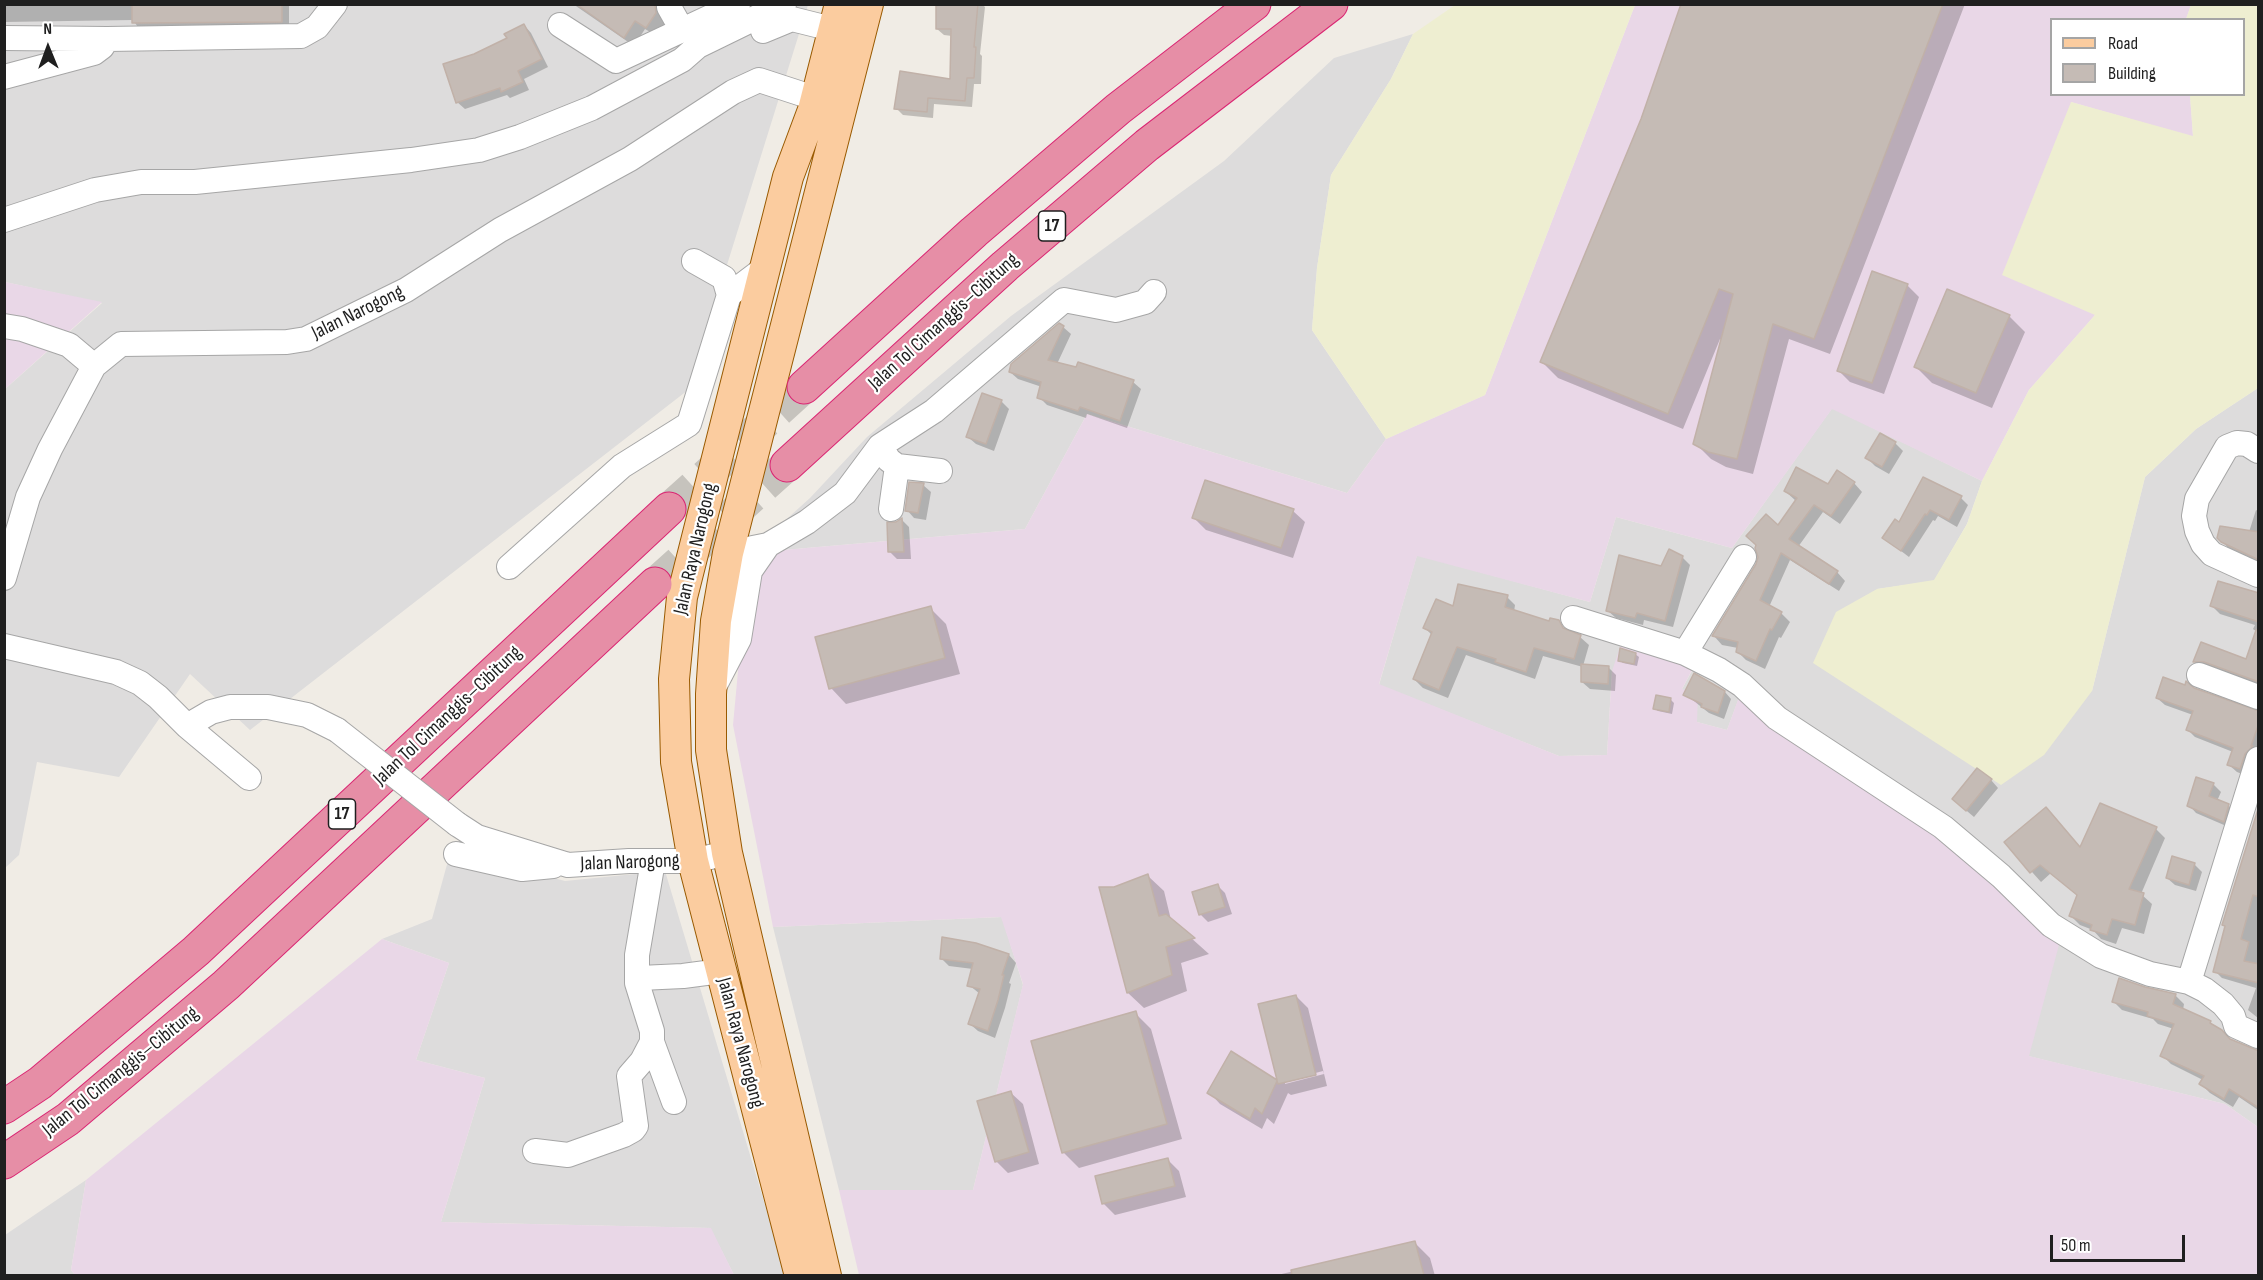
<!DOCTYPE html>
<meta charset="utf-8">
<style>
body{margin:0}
#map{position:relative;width:2263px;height:1280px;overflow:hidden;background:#f0ece5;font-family:"Sofia Sans Condensed",sans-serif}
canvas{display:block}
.frame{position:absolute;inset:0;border:6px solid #1f1f1f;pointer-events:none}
.legend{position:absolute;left:2050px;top:18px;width:195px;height:78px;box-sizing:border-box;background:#fff;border:2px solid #a5a5a5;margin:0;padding:8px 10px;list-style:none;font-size:18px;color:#1f1f1f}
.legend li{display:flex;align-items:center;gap:12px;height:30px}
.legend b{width:30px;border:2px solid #a5a5a5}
.north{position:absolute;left:18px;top:18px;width:60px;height:60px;-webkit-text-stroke:4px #fff;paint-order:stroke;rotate:359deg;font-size:16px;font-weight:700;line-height:24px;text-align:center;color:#1f1f1f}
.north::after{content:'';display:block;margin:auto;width:21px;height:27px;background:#1f1f1f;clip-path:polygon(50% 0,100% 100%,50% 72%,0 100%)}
.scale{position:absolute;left:2050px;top:1235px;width:135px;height:27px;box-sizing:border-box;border:3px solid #1f1f1f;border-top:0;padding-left:8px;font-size:18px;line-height:21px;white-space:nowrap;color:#1f1f1f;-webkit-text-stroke:4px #fff;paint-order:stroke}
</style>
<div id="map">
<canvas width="2263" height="1280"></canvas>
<div class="frame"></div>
<ul class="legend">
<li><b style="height:8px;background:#fbcc9f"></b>Road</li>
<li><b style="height:16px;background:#c5bbb5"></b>Building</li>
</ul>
<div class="north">N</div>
<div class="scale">50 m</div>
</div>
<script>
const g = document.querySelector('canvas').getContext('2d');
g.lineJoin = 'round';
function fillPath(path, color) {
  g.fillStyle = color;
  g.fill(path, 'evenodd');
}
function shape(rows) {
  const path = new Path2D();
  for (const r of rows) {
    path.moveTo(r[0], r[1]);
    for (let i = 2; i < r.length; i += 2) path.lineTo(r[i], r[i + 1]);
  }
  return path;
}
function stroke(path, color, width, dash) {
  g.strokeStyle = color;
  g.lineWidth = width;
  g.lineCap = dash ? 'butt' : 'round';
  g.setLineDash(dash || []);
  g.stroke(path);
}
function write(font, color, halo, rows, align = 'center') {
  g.font = font + ' "Sofia Sans Condensed",sans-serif';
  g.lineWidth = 4.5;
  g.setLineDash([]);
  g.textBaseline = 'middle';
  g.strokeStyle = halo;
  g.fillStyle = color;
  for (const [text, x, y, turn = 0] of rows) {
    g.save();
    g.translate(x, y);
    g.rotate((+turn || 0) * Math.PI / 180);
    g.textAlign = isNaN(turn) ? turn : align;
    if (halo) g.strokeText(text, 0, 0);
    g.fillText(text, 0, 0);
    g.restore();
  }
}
const residential = shape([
 [4,5,808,5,688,390,250,730,190,674,119,777,37,762,19,855,5,868,5,389,102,303,5,282],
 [1413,34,1391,79,1331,175,1317,268,1312,330,1386,439,1347,493,1087,414,1025,529,749,553,810,498,867,437,1011,316,1224,161,1334,58],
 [2258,388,2258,1127,2225,1104,2028,1056,1739,698,1727,730,1697,722,1682,689,1700,656,1612,671,1607,755,1559,756,1379,685,1417,555,1590,602,1616,517,1732,548,1832,408,1982,481,1967,524,1934,581,1877,589,2092,691,2145,477,2196,429],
 [451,850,565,881,665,871,786,1275,734,1275,710,1228,441,1222,485,1078,416,1060,449,963,382,939,432,919],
 [1002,917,1023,985,973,1190,839,1190,773,927],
 [86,1180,71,1270,75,1275,5,1276,5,1235]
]);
const industrial = shape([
 [1635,5,2191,5,2186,19,2052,20,2052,94,2190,95,2193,137,2071,102,2095,315,2029,390,1982,481,1832,409,1732,548,1616,517,1590,602,1417,556,1379,684,1559,756,1607,755,1612,671,1624,635,1700,655,1682,689,1698,693,1697,722,1727,730,1739,697,1816,738,2063,930,2029,1056,2225,1104,2258,1127,2258,1275,859,1275,839,1190,973,1190,1023,984,1001,917,773,927,733,725,749,553,1025,529,1087,414,1347,493,1386,439,1485,395],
 [5,282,102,302,5,389],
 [382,939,449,963,416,1060,485,1078,441,1222,711,1228,734,1275,75,1275,71,1270,86,1180]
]);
const farmland = shape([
 [1455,5,1635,5,1485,395,1386,439,1312,330,1317,268,1331,175,1391,79,1413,34],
 [2191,5,2258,5,2258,388,2196,429,2145,477,2092,691,2044,755,2001,785,1813,663,1836,612,1877,589,1934,580,1967,524,1982,481,2029,390,2095,315,2002,275,2071,102,2193,136,2190,95,2244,94,2244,20,2186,19]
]);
const shadow = shape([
 [4,4,289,4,289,29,140,30,133,20,4,22],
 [573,4,659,4,665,23,657,36,645,29,634,46],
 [937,4,982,4,985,7,980,54,982,56,981,84,974,84,972,107,934,104,933,118,903,115,896,108,951,80,952,36,944,35,937,29],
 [1850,4,1965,4,1830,354,1789,339,1753,474,1726,467,1711,459,1695,443,1722,340,1720,339,1683,429,1558,378,1542,362,1642,120],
 [524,25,531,33,548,67,524,79,529,90,510,98,507,95,465,109,457,102,475,55,509,39],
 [1907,285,1919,297,1884,394,1850,382,1838,370],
 [2009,316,2025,332,1992,408,1932,383,1916,367],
 [1063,327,1071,334,1057,364,1133,382,1141,389,1127,428,1087,414,1086,418,1047,405,1039,397,1042,387,1018,379,1010,372],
 [1001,401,1009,409,994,451,976,444,968,437],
 [1895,443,1903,451,1889,474,1875,466,1867,458],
 [1923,479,1961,498,1968,505,1957,527,1938,516,1935,521,1933,520,1909,557,1884,538,1899,524],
 [1854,483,1862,492,1840,524,1823,512,1798,547,1837,572,1845,581,1839,591,1790,560,1769,607,1781,613,1790,622,1781,638,1779,637,1765,669,1746,660,1737,651,1738,648,1722,645,1714,636,1778,527,1796,501,1785,491],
 [923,485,931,492,926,520,914,518,907,510],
 [2256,510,2258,511,2258,563,2230,550,2219,538,2249,532],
 [1293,511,1305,522,1293,558,1206,530,1194,518],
 [902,520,909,527,911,559,897,559,890,552,896,524],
 [1682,557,1690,565,1673,627,1644,620,1643,625,1616,618,1608,611,1662,567],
 [2258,595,2258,686,2203,670,2195,662,2202,644,2247,660,2257,632,2253,629,2255,625,2220,614,2212,606],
 [1507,597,1515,605,1514,612,1550,623,1558,622,1568,632,1580,637,1589,645,1583,666,1608,667,1616,675,1615,691,1590,689,1582,682,1583,667,1543,656,1535,679,1466,655,1448,698,1423,688,1414,679,1432,635,1425,628,1454,608],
 [930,608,946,624,960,674,846,704,831,688],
 [1635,654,1639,657,1637,666,1623,663,1619,660],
 [2193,690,2258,712,2258,755,2247,776,2237,772,2229,765,2233,752,2195,737,2188,730,2193,715,2165,705,2157,698],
 [1725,692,1731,699,1724,719,1709,713,1685,694],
 [1671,700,1674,703,1672,714,1658,711,1654,708],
 [1991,780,1998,788,1974,817,1961,806],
 [2213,784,2221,792,2217,801,2228,805,2236,813,2231,828,2196,813,2189,805],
 [2258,820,2258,1018,2248,1010,2256,988,2222,978,2215,971,2226,927,2223,925],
 [2156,829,2165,838,2141,894,2152,904,2144,934,2122,928,2116,944,2101,939,2093,930,2080,925,2071,916,2079,896,2051,873,2041,882,2006,843,2081,849],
 [2194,864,2202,872,2196,891,2175,885,2167,878],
 [1148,876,1164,891,1171,920,1209,954,1181,963,1187,991,1144,1008,1128,993,1101,889,1114,889],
 [1217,885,1225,893,1232,914,1208,922,1200,914],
 [978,944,1009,955,1016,963,1009,983,1011,984,1005,1008,995,1038,978,1031,970,1024,980,994,969,985,973,969,949,966,942,959],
 [2145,989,2175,995,2184,1004,2183,1010,2210,1022,2231,1041,2258,1053,2258,1110,2239,1097,2233,1107,2210,1093,2201,1084,2203,1080,2171,1064,2162,1055,2174,1029,2158,1024,2153,1019,2122,1010,2113,1001],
 [1296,996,1308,1008,1327,1086,1291,1095,1288,1093,1274,1124,1267,1118,1262,1129,1220,1104,1209,1092,1232,1053,1279,1084],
 [1323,1071,1324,1074,1285,1084,1285,1081],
 [1135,1013,1151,1029,1182,1139,1079,1168,1063,1152],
 [1011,1093,1023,1104,1039,1164,1008,1173,996,1161],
 [1167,1159,1179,1171,1186,1197,1115,1215,1103,1203],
 [1415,1243,1430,1258,1435,1276,1273,1276]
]);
const building = shape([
 [132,4,282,4,282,22,132,23,132,4],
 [576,4,655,4,656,13,646,28,635,21,624,38,576,4],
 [936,4,978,4,974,47,976,47,974,78,967,78,965,101,928,98,927,112,894,109,900,71,950,79,951,29,936,29,936,4],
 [1681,4,1943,4,1814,339,1773,324,1737,459,1708,452,1693,444,1733,294,1719,289,1668,414,1540,362,1641,119,1681,4],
 [524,24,542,59,518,71,523,82,501,92,500,88,456,103,443,64,474,54,507,38,504,34,524,24],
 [1872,271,1908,284,1872,383,1837,371,1872,271],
 [1947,289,2010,315,1976,393,1914,367,1947,289],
 [1059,323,1064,326,1048,360,1076,367,1078,362,1134,380,1120,421,1080,407,1078,411,1037,398,1041,382,1009,372,1011,364,1059,323],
 [982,393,1002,400,986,444,966,437,982,393],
 [1880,433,1896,442,1882,467,1865,458,1880,433],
 [1796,467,1828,484,1837,470,1855,482,1831,516,1814,505,1789,539,1838,571,1829,584,1781,553,1760,600,1782,612,1772,630,1770,629,1756,661,1736,652,1738,642,1712,636,1756,564,1758,557,1755,548,1756,545,1746,536,1766,514,1778,525,1797,498,1784,491,1796,467],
 [1923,477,1962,496,1949,520,1930,510,1927,515,1925,514,1901,551,1882,538,1895,519,1899,522,1923,477],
 [1205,480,1294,509,1281,548,1192,518,1205,480],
 [909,482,924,483,918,513,905,511,909,482],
 [902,518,904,552,888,552,887,522,896,522,902,518],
 [2220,526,2259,532,2259,560,2221,542,2217,538,2220,526],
 [1669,549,1683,556,1665,621,1637,613,1635,618,1606,611,1619,555,1661,566,1669,549],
 [2218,581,2259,593,2259,622,2210,606,2218,581],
 [1458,584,1508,595,1505,607,1549,621,1550,618,1559,620,1563,628,1581,635,1574,659,1534,648,1526,672,1495,662,1496,659,1457,647,1439,690,1413,679,1432,632,1423,628,1436,599,1453,606,1458,584],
 [931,606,945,658,829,689,815,637,931,606],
 [2256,630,2259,630,2259,682,2204,662,2193,662,2201,642,2246,659,2256,630],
 [1620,648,1636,653,1634,664,1618,661,1620,648],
 [1581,664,1609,666,1608,684,1581,682,1581,664],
 [1694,673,1725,691,1718,713,1701,707,1702,704,1683,695,1694,673],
 [2163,677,2185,685,2186,681,2194,688,2259,711,2259,723,2251,746,2253,746,2245,754,2240,769,2227,765,2233,748,2186,730,2193,711,2156,698,2163,677],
 [1656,695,1671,698,1669,712,1653,709,1656,695],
 [1977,768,1992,779,1966,811,1952,799,1977,768],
 [2196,777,2214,783,2209,796,2229,804,2224,822,2187,806,2196,777],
 [2100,803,2157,827,2129,889,2144,893,2135,925,2112,919,2107,935,2090,930,2092,925,2069,916,2077,895,2040,865,2030,873,2004,842,2046,807,2080,847,2100,803],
 [2259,806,2259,897,2253,895,2241,939,2249,942,2244,961,2259,964,2259,983,2213,972,2225,926,2222,925,2259,806],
 [2172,856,2195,863,2189,885,2166,878,2172,856],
 [1148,874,1159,916,1166,914,1195,938,1166,947,1172,975,1127,993,1099,887,1114,887,1148,874],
 [1218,884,1225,907,1199,915,1192,892,1218,884],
 [942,937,976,943,1009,954,1002,975,1004,975,998,1000,988,1031,968,1024,980,989,967,986,973,963,940,959,942,937],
 [2119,978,2145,987,2176,994,2173,1004,2211,1021,2210,1023,2222,1030,2230,1039,2259,1051,2259,1108,2229,1089,2224,1099,2199,1084,2204,1076,2160,1056,2174,1024,2147,1016,2148,1012,2112,1002,2119,978],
 [1296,995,1316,1075,1278,1084,1277,1081,1262,1114,1255,1108,1250,1119,1207,1093,1231,1051,1277,1080,1258,1004,1296,995],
 [1136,1011,1167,1124,1062,1153,1031,1041,1136,1011],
 [1011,1091,1029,1152,995,1162,977,1101,1011,1091],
 [1168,1158,1175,1186,1102,1204,1095,1176,1168,1158],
 [1415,1241,1424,1275,1292,1275,1291,1270,1415,1241]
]);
const highwayTunnel = shape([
 [669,509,804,387],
 [655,584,787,465]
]);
const minor = shape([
 [670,4,669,7,682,30],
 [560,25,616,61,738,4],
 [763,31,792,19,820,26],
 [4,38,107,39,301,36,317,27,335,4],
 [4,77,94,53,102,47,107,39],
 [4,220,95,190,141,182,195,182,411,160,479,150,520,137,592,108,682,60,698,46,784,4],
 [694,261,724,278,729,295],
 [4,326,22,329,69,345,94,366],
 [880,446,889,460,897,466,940,471],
 [2258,451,2247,444,2237,443,2227,447,2197,499,2194,516,2197,531,2203,544,2212,554,2258,575],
 [891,509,897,466],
 [728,553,768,545,807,522,845,493,880,446,934,411,1064,300,1116,310,1145,302,1154,292],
 [509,567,622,466,689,424,729,295,766,267],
 [4,578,28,497,50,449,94,366,121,344,287,342,306,339,406,290,500,230,630,159,733,92,759,80,802,94],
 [1573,618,1685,653,1719,670,1742,685,1777,718,1943,827,2001,876,2051,925,2101,956,2150,974,2189,982,2205,990,2223,1004,2233,1016,2236,1026,2258,1036],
 [4,646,116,672,140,683,158,697,187,726,249,778],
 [1685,653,1744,557],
 [2199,675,2258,697],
 [713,689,739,639,750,571,768,545],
 [187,726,211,712,230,707,268,707,307,715,337,730],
 [457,824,477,837,568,865,629,861,693,861,727,853],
 [456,854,522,869,553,866],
 [638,980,640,978,683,976,721,971],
 [2189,982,2258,759],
 [652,1042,674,1102],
 [535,1151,568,1155,624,1135,633,1130,636,1126,629,1076,642,1061,652,1042,652,1031,637,983,637,955,653,861]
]);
const major = shape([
 [800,1276,693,861,676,762,674,679,682,597,788,177,813,110,840,4],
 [826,1276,727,853,711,750,711,694,716,621,728,553,868,4]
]);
const highway = shape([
 [804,387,974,232,1118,109,1254,4],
 [787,465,1005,266,1147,145,1331,4],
 [4,1107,40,1083,196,951,669,509],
 [4,1162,68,1119,226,985,655,584]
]);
const minorBridge = shape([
 [337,730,457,824]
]);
const shields = [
 [1052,226,27],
 [342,814,27]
];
const shieldNames = [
 ["17",1052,226],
 ["17",342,814]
];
const streetNames = [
 ["Jalan Narogong",358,313,-26],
 ["Jalan Tol Cimanggis–Cibitung",944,322,-42],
 ["Jalan Raya Narogong",696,549,-77],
 ["Jalan Tol Cimanggis–Cibitung",448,716,-43],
 ["Jalan Narogong",630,863,-2],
 ["Jalan Raya Narogong",740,1043,75],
 ["Jalan Tol Cimanggis–Cibitung",121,1072,-39]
];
fillPath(residential, '#dddcdc');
fillPath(industrial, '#e9d7e7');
fillPath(farmland, '#eeeed1');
fillPath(shadow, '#0003');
fillPath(building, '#c5bbb5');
stroke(building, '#c1b1a8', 1.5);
stroke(highwayTunnel, '#c6c3bd', 33, [33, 16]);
stroke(minor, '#a6a6a6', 26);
stroke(major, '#995a01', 32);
stroke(highway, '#da2673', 35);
stroke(minor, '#fff', 24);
stroke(major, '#fbcc9f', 30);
stroke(highway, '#e68ea6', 33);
stroke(minorBridge, '#a6a6a6', 26, []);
stroke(minorBridge, '#fff', 24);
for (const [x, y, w] of shields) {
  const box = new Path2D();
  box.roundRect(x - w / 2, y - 15, w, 30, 4.5);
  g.fillStyle = '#fff';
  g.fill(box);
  stroke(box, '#1f1f1f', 1.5);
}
write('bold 18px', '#1f1f1f', null, shieldNames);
write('20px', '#1f1f1f', '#fff', streetNames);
</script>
